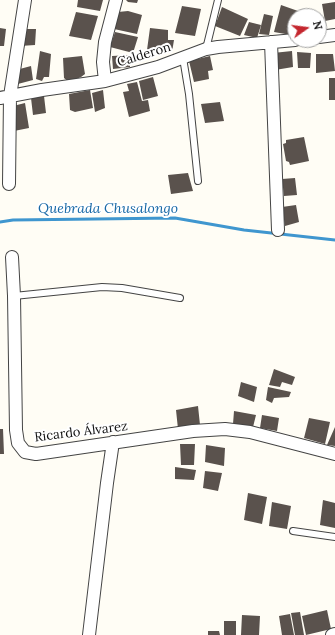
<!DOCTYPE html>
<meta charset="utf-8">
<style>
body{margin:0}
#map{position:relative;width:335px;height:635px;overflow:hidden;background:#fffdf5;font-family:Lora,serif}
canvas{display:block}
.north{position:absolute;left:287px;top:8px;width:40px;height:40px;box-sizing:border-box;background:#fff;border:1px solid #a0a0a0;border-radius:50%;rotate:76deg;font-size:11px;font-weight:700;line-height:16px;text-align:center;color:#111}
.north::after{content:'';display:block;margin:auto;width:14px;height:18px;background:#c4262e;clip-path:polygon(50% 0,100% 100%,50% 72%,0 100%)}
</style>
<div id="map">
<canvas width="335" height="635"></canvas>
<div class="north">N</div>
</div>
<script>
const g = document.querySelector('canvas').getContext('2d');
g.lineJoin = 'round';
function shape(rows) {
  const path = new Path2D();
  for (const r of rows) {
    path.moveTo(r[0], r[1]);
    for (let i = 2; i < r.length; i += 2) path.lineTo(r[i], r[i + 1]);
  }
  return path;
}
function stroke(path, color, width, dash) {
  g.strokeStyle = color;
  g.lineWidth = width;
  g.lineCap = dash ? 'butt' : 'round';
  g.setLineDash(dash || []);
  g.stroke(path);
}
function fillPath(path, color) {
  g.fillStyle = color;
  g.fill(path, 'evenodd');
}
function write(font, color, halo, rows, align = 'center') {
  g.font = font + ' Lora,serif';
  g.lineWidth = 4;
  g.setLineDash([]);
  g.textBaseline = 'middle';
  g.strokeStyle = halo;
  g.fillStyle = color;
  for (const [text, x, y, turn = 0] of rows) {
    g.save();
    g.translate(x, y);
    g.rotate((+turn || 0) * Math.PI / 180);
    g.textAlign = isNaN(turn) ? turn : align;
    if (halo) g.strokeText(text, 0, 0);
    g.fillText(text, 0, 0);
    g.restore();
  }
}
const stream = shape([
 [0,222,13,220,175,218,244,230,335,240]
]);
const building = shape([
 [78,0,103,0,100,11,77,7],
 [126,0,138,0,137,3,128,2],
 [335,2,335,19,325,21,322,4],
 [281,5,298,11,296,16,295,16,295,20,291,35,274,32],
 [182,6,201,9,195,36,175,33],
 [222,7,248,19,240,36,215,26],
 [128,11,142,15,137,34,114,29,118,12],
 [76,12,98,16,91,40,69,36],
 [264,14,273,16,269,35,259,34],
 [249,22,261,25,257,38,244,35],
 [0,28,6,29,4,46,0,46],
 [150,28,168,30,168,40,174,40,172,52,147,50],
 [22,29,36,29,35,45,20,46],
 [115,32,138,37,133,53,110,47],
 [40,51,51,54,49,77,44,77,42,81,36,79],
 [292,51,293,67,275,70,273,53],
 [297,52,311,53,310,68,298,68],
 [316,54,333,54,335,71,316,73],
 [130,55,130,67,113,69,112,56],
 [82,56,85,74,81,77,69,82,64,78,63,58],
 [210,56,213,70,208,71,209,79,194,82,189,61],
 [31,66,33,80,14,85,16,70],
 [153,77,158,96,143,100,139,81],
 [329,78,335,78,335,100,329,100],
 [137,82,142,101,148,100,150,111,129,117,123,92,129,91,127,84],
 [90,90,93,108,75,112,70,110,69,94],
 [103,90,105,108,95,112,92,93],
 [44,96,46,113,33,115,31,98],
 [220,102,224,121,205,123,201,104],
 [25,103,29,128,14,131,13,106],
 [304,137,309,161,290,165,289,162,286,161,283,144,286,143,286,140],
 [188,173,193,191,171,194,168,175],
 [295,178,297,195,284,196,282,179],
 [296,205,299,222,285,226,282,207],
 [274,369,295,377,292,385,282,382,280,387,269,385],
 [241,382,257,387,254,402,238,396],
 [268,387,291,392,289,397,274,398,272,403,266,400],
 [198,406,200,425,178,429,176,410],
 [234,411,256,415,253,427,233,424],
 [262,415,279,418,277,431,260,428],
 [309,418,330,422,325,444,304,438],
 [335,427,335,446,327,445],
 [0,429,3,429,4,454,0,454],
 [180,444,195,444,194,465,181,465],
 [206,445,225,448,224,466,205,462],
 [175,467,196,470,194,480,175,479],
 [205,471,222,473,218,491,203,488],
 [248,493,267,497,262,524,244,520],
 [323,500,335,503,335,528,320,525],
 [272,502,291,506,287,529,269,526],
 [327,610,331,629,306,635,302,616],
 [300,612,304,635,295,635,291,613],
 [290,614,294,635,282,635,279,616],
 [242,615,260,616,259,635,241,635],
 [224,621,236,621,236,635,224,635],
 [208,631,219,631,220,635,208,635]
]);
const lane = shape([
 [206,49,218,0],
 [183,58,189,94,198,181],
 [14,296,102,287,122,288,180,298],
 [293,531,335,537]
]);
const street = shape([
 [319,37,335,35],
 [271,42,278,230],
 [105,81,103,62,105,42,116,0],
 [0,98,42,90,105,81,158,67,206,49,218,47,295,40],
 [9,184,10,96,25,0],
 [12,257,14,296,16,430,18,443,25,452,36,454,193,431,225,429,250,432,335,454],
 [89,635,107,483,113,442],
 [332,635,335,634]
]);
const streetNames = [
 ["Calderon",144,55,-17],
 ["Ricardo Álvarez",81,432,-7]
];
const waterNames = [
 ["Quebrada Chusalongo",108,209]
];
stroke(stream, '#3f96cf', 3);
fillPath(building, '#5a524d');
stroke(lane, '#444', 8);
stroke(street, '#444', 14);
stroke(lane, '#fff', 6);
stroke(street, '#fff', 12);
write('13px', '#111', '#fff', streetNames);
write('italic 14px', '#1768a6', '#fff', waterNames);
</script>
